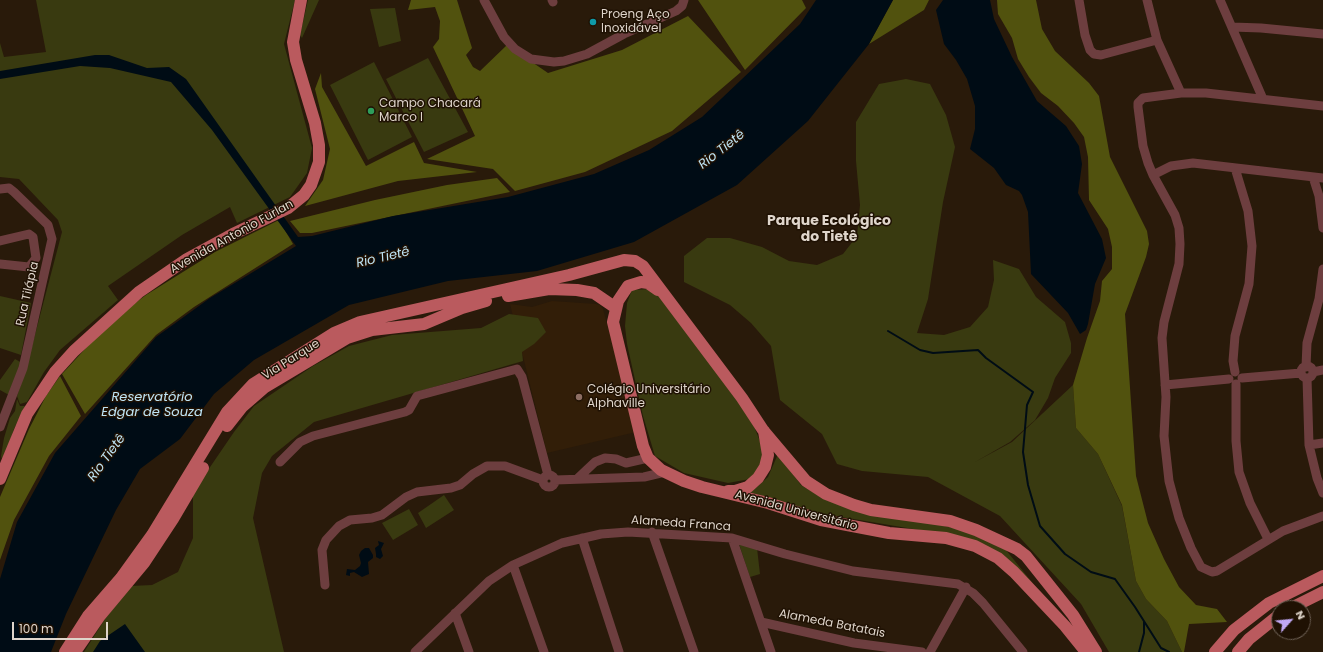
<!DOCTYPE html>
<meta charset="utf-8">
<style>
body{margin:0}
#map{position:relative;width:1323px;height:652px;overflow:hidden;background:#291a0a;font-family:Poppins,sans-serif}
canvas{display:block}
.north{position:absolute;left:1271px;top:600px;width:40px;height:40px;box-sizing:border-box;background:#1f1103;border:1px solid #6c5f53;border-radius:50%;rotate:63deg;font-size:11px;font-weight:700;line-height:16px;text-align:center;color:#dfd5cb}
.north::after{content:'';display:block;margin:auto;width:14px;height:18px;background:#c1a8f3;clip-path:polygon(50% 0,100% 100%,50% 72%,0 100%)}
.scale{position:absolute;left:12px;top:622px;width:96px;height:18px;box-sizing:border-box;border:2px solid #dfd5cb;border-top:0;padding-left:5px;font-size:12px;line-height:14px;white-space:nowrap;color:#dfd5cb;-webkit-text-stroke:3px #1f1103;paint-order:stroke}
</style>
<div id="map">
<canvas width="1323" height="652"></canvas>
<div class="north">N</div>
<div class="scale">100 m</div>
</div>
<script>
const g = document.querySelector('canvas').getContext('2d');
g.lineJoin = 'round';
function fillPath(path, color) {
  g.fillStyle = color;
  g.fill(path, 'evenodd');
}
function shape(rows) {
  const path = new Path2D();
  for (const r of rows) {
    if (r.length === 3) {
      path.moveTo(r[0] + r[2], r[1]);
      path.arc(r[0], r[1], r[2], 0, 2 * Math.PI);
      continue;
    }
    path.moveTo(r[0], r[1]);
    for (let i = 2; i < r.length; i += 2) path.lineTo(r[i], r[i + 1]);
  }
  return path;
}
function stroke(path, color, width, dash) {
  g.strokeStyle = color;
  g.lineWidth = width;
  g.lineCap = dash ? 'butt' : 'round';
  g.setLineDash(dash || []);
  g.stroke(path);
}
function write(font, color, halo, rows, align = 'center') {
  g.font = font + ' Poppins,sans-serif';
  g.lineWidth = 3;
  g.setLineDash([]);
  g.textBaseline = 'middle';
  g.strokeStyle = halo;
  g.fillStyle = color;
  for (const [text, x, y, turn = 0] of rows) {
    g.save();
    g.translate(x, y);
    g.rotate((+turn || 0) * Math.PI / 180);
    g.textAlign = isNaN(turn) ? turn : align;
    if (halo) g.strokeText(text, 0, 0);
    g.fillText(text, 0, 0);
    g.restore();
  }
}
const built = shape([
 [552,301,596,304,600,305,603,309,636,432,547,453,510,304,532,307]
]);
const green = shape([
 [36,0,295,0,284,44,312,148,307,173,290,197,237,223,230,207,182,235,108,286,118,300,60,350,44,372,27,402,20,404,17,396,26,369,62,232,58,220,19,179,0,177,0,43,4,57,46,52],
 [308,0,319,0,302,38,300,35],
 [395,8,401,41,379,47,370,9],
 [428,58,468,132,424,152,386,79],
 [374,62,412,137,368,160,330,85],
 [906,79,930,84,946,115,955,147,943,202,928,299,917,333,944,335,970,327,988,307,994,280,993,260,1019,269,1036,297,1065,322,1071,343,1071,353,1055,378,1048,398,1035,420,1010,442,975,462,1012,442,1073,385,1076,428,1098,454,1122,506,1136,581,1146,599,1167,621,1182,652,1109,652,1081,604,1000,516,928,477,862,471,837,464,822,434,780,400,771,346,751,323,730,305,684,282,684,256,707,238,730,238,762,247,789,261,817,265,843,254,857,236,860,205,856,161,856,122,879,84],
 [649,289,662,298,751,419,764,451,763,464,750,479,728,483,684,473,655,456,643,416,627,344,625,326,627,303,632,290],
 [0,296,31,303,21,355,0,348],
 [509,314,538,318,546,332,534,344,522,352,523,361,314,422,272,456,262,473,253,518,284,652,84,652,105,619,131,586,152,585,178,572,193,538,193,492,234,432,254,406,313,366,349,346,392,335,481,328],
 [15,359,22,363,9,395,0,390,0,380],
 [17,399,20,406,25,406,14,429,3,463,1,456,4,438,10,418,15,411],
 [778,454,801,485,826,500,963,530,1006,550,1068,627,1002,556,925,531,812,512,749,492,757,487,768,477],
 [444,495,454,510,426,528,418,513],
 [409,509,418,525,393,540,382,523],
 [739,544,757,548,760,574,750,577]
]);
const forest = shape([
 [411,0,457,0,472,48,466,55,473,67,480,71,507,45,548,73,622,50,688,16,741,72,672,131,585,172,515,191,493,169,427,159,475,136,433,47,439,39,440,21,435,7,408,10],
 [698,0,802,0,806,8,745,70],
 [893,0,929,0,924,10,869,44],
 [997,0,1036,0,1042,29,1055,51,1089,83,1099,96,1110,157,1147,231,1149,244,1146,257,1125,314,1136,476,1148,523,1164,559,1179,587,1196,605,1217,609,1227,622,1189,624,1184,652,1182,652,1167,621,1146,599,1136,581,1122,505,1098,454,1076,428,1073,385,1087,338,1100,301,1102,281,1112,269,1112,247,1108,229,1089,200,1088,157,1084,137,1074,123,1058,106,1041,93,1029,77,1018,59,1012,38,998,14],
 [321,73,322,87,366,166,414,142,424,163,477,172,398,181,305,206,323,180,330,149,315,89],
 [497,178,510,192,312,233,300,233,290,221,375,200,447,185],
 [279,220,293,244,194,307,156,335,85,414,62,374,98,335,126,310,146,295,215,252],
 [60,376,81,416,49,456,14,520,0,560,0,497,29,429,46,396]
]);
const water = shape([
 [816,0,893,0,869,44,808,121,737,185,634,242,537,271,448,281,349,305,254,360,214,394,180,439,140,469,116,510,66,614,51,652,0,652,0,579,17,522,55,453,156,337,210,298,296,246,212,130,171,82,110,68,80,66,0,79,0,71,95,55,109,55,147,68,169,67,186,79,298,237,312,236,393,216,508,197,594,174,649,150,702,117,800,24],
 [943,0,990,0,994,19,1012,57,1037,101,1066,126,1079,146,1082,164,1078,193,1102,239,1106,258,1095,284,1088,324,1086,330,1080,334,1068,313,1031,274,1028,212,1022,195,1019,191,1006,185,994,168,970,149,975,129,975,106,967,79,956,60,944,44,936,10],
 [378,541,384,543,381,549,383,556,380,559,376,557,376,554,375,548,379,545],
 [365,548,369,548,373,555,373,558,368,562,369,574,362,577,354,572,350,573,350,576,346,575,347,569,355,570,360,566,361,563,359,555,361,551],
 [125,624,145,652,93,652,100,641]
]);
const stream = shape([
 [888,331,920,350,933,353,978,350,986,358,1033,392,1027,405,1023,452,1028,485,1040,526,1065,554,1091,572,1115,579,1135,607,1161,648,1169,652],
 [1139,652,1144,633,1144,622]
]);
const minor = shape([
 [484,0,504,37,515,49,531,59,554,62,564,61,587,54,624,34,676,11,682,6,684,0],
 [552,0,553,2],
 [1079,0,1085,35,1090,50,1094,54,1101,55,1157,40],
 [1147,0,1157,40,1181,93],
 [1220,0,1263,99],
 [1232,27,1261,28,1323,34],
 [1323,106,1206,93,1181,93,1143,98,1138,103,1138,107,1143,146,1148,163,1153,175,1175,215,1179,228,1180,244,1179,264,1164,322,1162,338,1166,397,1164,436,1169,481,1179,518,1191,548,1201,567,1212,572,1217,571,1283,531,1323,516],
 [1153,175,1171,166,1193,163,1323,178],
 [1313,177,1319,196,1323,228],
 [0,189,9,188,14,192,48,225,52,239,23,368,0,427],
 [0,241,29,234,33,237,36,258,29,267,0,264],
 [1307,372,6],
 [1306,367,1307,343,1319,299,1323,269],
 [1235,372,1233,361,1235,336,1249,284,1252,246,1248,211,1235,168],
 [1313,372,1323,370],
 [1242,378,1301,373],
 [1307,378,1309,445,1317,478,1323,493],
 [1236,384,1236,441,1239,472,1250,503,1268,539],
 [1165,385,1229,379],
 [1309,445,1323,443],
 [280,462,300,442,313,436,405,412,409,410,417,396,517,369,522,377,548,475],
 [549,481,6],
 [578,478,595,462,605,458,616,459,626,463,648,458],
 [555,480,644,477,665,472],
 [652,532,694,652],
 [582,538,619,652],
 [732,538,771,652],
 [513,565,544,652],
 [325,585,322,550,326,540,339,526,350,520,372,518,382,515,406,497,417,492,451,488,460,485,473,474,487,466,505,466,543,480],
 [455,613,469,652],
 [761,622,854,643,922,652],
 [415,652,489,581,513,565,562,543,601,534,628,532,732,538,785,554,853,571,958,584,973,593,983,603,1023,652],
 [930,652,966,587]
]);
const major = shape([
 [658,290,648,283,641,282,628,286,618,301,613,322,643,446,648,458,661,470,684,481,702,487,768,503,821,520,889,533,946,538,975,546,998,558,1014,572,1065,626,1086,652],
 [508,296,549,289,577,290,594,293,616,308],
 [227,426,242,407,265,387,347,338,372,330,424,324,462,308,486,301],
 [0,479,27,414,55,372,74,351,139,292,187,259,233,234,288,208,304,195,311,185,319,162,319,145,315,123,296,60,293,42,301,0],
 [728,491,735,491,748,487,758,478,765,467,768,455,764,431],
 [1291,608,1323,592],
 [65,652,88,616,121,578,152,535,227,412,253,384,334,333,360,322,569,275,624,260,635,261,643,266,742,398,763,430,806,481,826,494,854,505,871,510,950,521,976,530,1017,549,1026,556,1073,615,1096,652],
 [75,652,99,617,144,563,173,519,203,468],
 [1215,652,1234,630,1269,603,1323,576],
 [1238,652,1249,639,1279,615]
]);
const markers = [
 [593,22,4,"#0f9aa8"],
 [371,111,4,"#2e9e5b"],
 [579,397,4,"#8d6e63"]
];
const poiNames = [
 ["Proeng Aço",601,15],
 ["Inoxidável",601,29],
 ["Campo Chacará",379,104],
 ["Marco I",379,118],
 ["Colégio Universitário",587,390],
 ["Alphaville",587,404]
];
const streetNames = [
 ["Avenida Antonio Furlan",232,237,-29],
 ["Rua Tilápia",28,294,-77],
 ["Via Parque",291,360,-32],
 ["Avenida Universitário",796,511,15],
 ["Alameda Franca",681,524,4],
 ["Alameda Batatais",832,624,11]
];
const waterNames = [
 ["Rio Tietê",722,150,-38],
 ["Rio Tietê",383,258,-13],
 ["Reservatório",152,398],
 ["Edgar de Souza",152,413],
 ["Rio Tietê",107,458,-54]
];
const quarterNames = [
 ["Parque Ecológico",829,221],
 ["do Tietê",829,237]
];
fillPath(built, '#321e08');
fillPath(green, '#393a10');
fillPath(forest, '#51520e');
fillPath(water, '#000c15');
stroke(stream, '#000c15', 2);
stroke(minor, '#6d3e3f', 9);
stroke(major, '#ba5a5e', 12);
for (const [x, y, r, color] of markers) {
  const dot = new Path2D();
  dot.arc(x, y, r, 0, 2 * Math.PI);
  g.fillStyle = color;
  g.fill(dot);
  stroke(dot, '#1f1103', 1.5);
}
write('12px', '#dfd5cb', '#1f1103', poiNames, 'left');
write('12px', '#dfd5cb', '#1f1103', streetNames);
write('italic 13px', '#bee4f5', '#1f1103', waterNames);
write('bold 14px', '#dfd5cb', '#1f1103', quarterNames);
</script>
